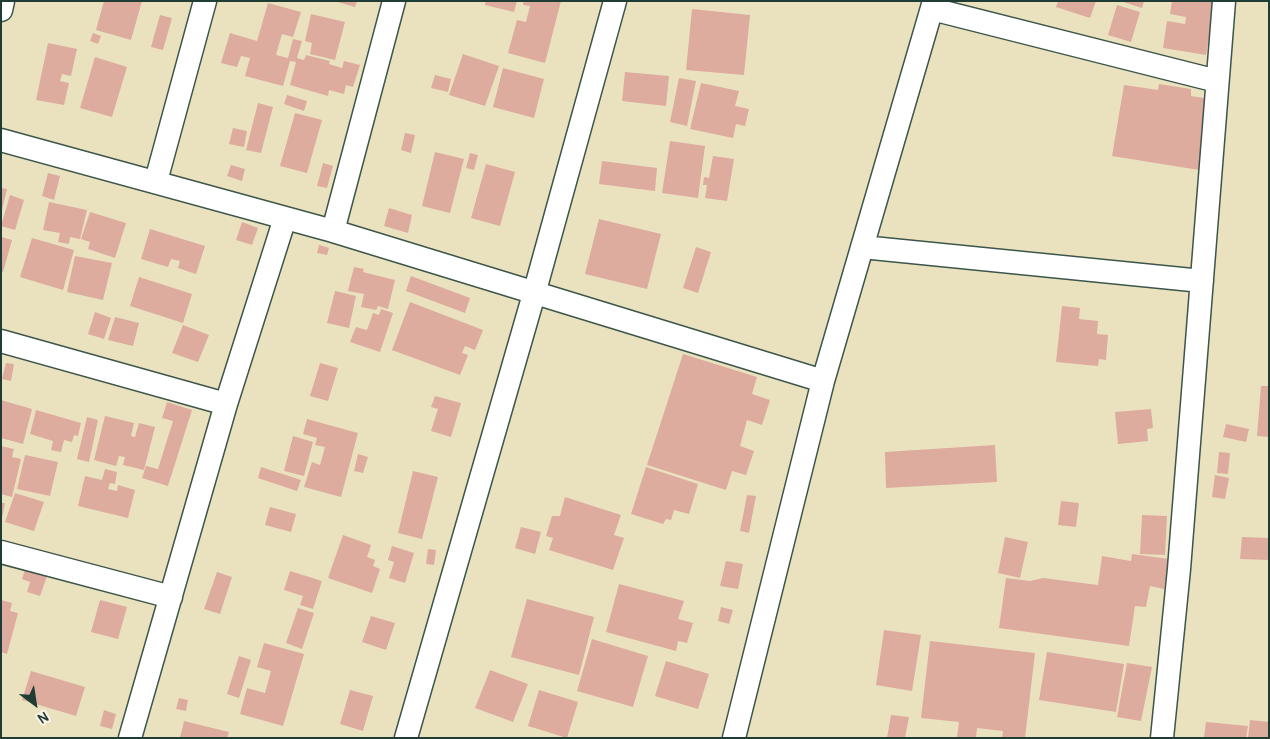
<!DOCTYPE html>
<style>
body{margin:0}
#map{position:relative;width:1270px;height:739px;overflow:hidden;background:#eae2bf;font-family:Pangolin,sans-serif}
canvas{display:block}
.frame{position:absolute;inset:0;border:2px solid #1f3d34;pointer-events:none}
.north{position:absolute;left:10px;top:679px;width:50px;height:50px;-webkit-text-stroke:4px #fcf5e5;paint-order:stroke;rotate:149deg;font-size:14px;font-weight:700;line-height:20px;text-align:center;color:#1f3d34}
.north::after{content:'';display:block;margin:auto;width:18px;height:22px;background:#1f3d34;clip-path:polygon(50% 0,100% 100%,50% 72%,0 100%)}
</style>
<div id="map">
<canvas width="1270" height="739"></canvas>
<div class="frame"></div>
<div class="north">N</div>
</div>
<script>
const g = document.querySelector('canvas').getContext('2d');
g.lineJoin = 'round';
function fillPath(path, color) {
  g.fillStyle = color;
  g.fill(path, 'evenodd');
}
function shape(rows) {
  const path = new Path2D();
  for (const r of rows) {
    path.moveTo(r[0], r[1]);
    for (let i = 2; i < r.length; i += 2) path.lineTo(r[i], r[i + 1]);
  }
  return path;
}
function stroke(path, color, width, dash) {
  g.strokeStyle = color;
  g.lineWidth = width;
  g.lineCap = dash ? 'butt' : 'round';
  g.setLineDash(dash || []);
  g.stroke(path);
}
const building = shape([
 [104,1,142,1,131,40,96,30],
 [334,1,357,1,355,7],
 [486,1,517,1,514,12,485,5],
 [524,1,561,1,545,63,508,53,517,20,526,22,530,6,523,5],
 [1058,1,1096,1,1090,18,1056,7],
 [1120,1,1144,1,1142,8],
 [1172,1,1215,1,1206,55,1163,48,1167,21,1185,24,1186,17,1170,14],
 [268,3,301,12,293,37,282,34,276,55,288,58,293,39,302,41,297,58,304,60,306,55,330,61,329,64,342,68,344,61,360,65,353,87,346,85,344,94,329,90,328,96,290,85,296,62,290,61,283,86,245,76,250,58,241,56,237,67,221,63,230,33,257,41],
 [1117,5,1140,12,1131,42,1108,35],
 [692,9,750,15,744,75,686,70],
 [311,14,345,22,335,60,310,54,312,43,305,41],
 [160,15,172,18,163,50,151,47],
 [93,33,101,36,98,44,90,41],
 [48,43,77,49,71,76,62,74,60,81,69,83,64,105,36,100],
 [463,54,499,66,485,106,449,95],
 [95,57,127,67,112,117,80,108],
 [503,68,544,79,534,118,493,107],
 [625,72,669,76,666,106,622,101],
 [435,75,451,79,448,92,431,88],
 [679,78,696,81,687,126,670,122],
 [701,83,739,91,735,106,749,109,745,126,736,124,733,138,690,129],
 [1159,84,1191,89,1191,96,1210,99,1199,170,1112,156,1124,85,1158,90],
 [287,95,307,101,304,111,284,104],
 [258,103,273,107,261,153,246,150],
 [295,113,322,120,307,173,280,166],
 [233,128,247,131,244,147,229,144],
 [405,133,415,135,411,153,401,150],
 [670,141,705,146,698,198,662,193],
 [435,152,464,159,450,213,422,206],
 [470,153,478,155,474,170,466,168],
 [713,156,734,159,727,201,705,198,707,185,703,185,704,177,709,178],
 [602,161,657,168,655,191,599,184],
 [323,163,333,166,327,188,317,186],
 [486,164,515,172,500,226,471,218],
 [231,165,245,169,242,181,227,176],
 [48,173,60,176,54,200,42,196],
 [1,188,7,189,2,210,1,210],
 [10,195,24,200,15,230,1,226],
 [49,202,87,210,80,239,70,237,69,244,58,242,60,233,43,230],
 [389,208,412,215,408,233,384,226],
 [90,212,126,223,115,258,88,249,90,242,81,239],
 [599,219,661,234,647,289,585,274],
 [242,222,258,228,252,245,236,240],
 [150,229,205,246,196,274,178,268,180,261,171,259,168,267,141,259],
 [1,237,12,240,3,272,1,272],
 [32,238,74,250,63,290,20,277],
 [319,245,329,248,327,255,317,253],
 [696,247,711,252,698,293,683,288],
 [75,256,112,263,103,300,67,292],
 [354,267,364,269,363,272,395,280,388,309,378,306,376,310,361,307,364,294,348,291],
 [411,276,470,298,465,313,406,291],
 [139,277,192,294,183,323,130,306],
 [335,291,356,296,349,328,327,323],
 [410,302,483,330,475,350,465,346,462,353,468,355,460,375,392,350],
 [1062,306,1080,308,1079,319,1098,321,1097,334,1108,335,1106,360,1099,359,1098,366,1056,362],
 [381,309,393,313,380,352,350,342,356,327,367,330,373,313,379,315],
 [95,312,111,318,104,339,88,334],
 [115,317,139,323,133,346,108,340],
 [183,325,209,335,198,362,172,353],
 [683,354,757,377,752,394,770,400,762,425,747,420,740,446,754,451,746,475,732,471,726,490,647,465],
 [6,363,14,364,11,381,2,379],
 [320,363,338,368,328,401,310,396],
 [1261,386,1269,386,1269,437,1257,436],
 [435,396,461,403,451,437,431,431,438,409,431,407],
 [1,400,32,409,23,444,1,438],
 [167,402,192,410,168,486,142,478,146,466,158,469,173,421,162,418],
 [1151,409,1153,428,1147,429,1148,441,1118,444,1115,412],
 [36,410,81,423,78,436,74,435,72,442,64,440,61,452,51,450,53,441,30,434],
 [105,416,134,423,131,436,135,437,139,423,155,427,144,470,123,465,125,457,119,456,116,466,94,460],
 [87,417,98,420,89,462,77,459],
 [307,419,358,433,341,497,304,487,312,462,320,465,325,447,315,445,317,438,303,434],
 [1226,424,1249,429,1246,442,1223,437],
 [293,436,313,442,304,476,284,471],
 [995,445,997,482,886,488,885,452],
 [1,446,14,449,12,457,21,459,12,497,1,494],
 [1219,452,1230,453,1228,474,1217,473],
 [358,454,368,457,363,473,354,471],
 [25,455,58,462,50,496,17,489],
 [261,467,301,480,297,491,258,478],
 [646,467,698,484,689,514,674,510,671,520,666,519,663,524,631,514],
 [105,469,117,472,115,484,110,483,108,489,117,491,118,485,135,490,128,518,78,506,85,476,102,480],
 [413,471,438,477,422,539,398,533],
 [1215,475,1229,478,1225,499,1212,497],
 [15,493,44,502,34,531,5,522],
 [747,495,756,496,749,533,740,531],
 [565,497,621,515,614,535,624,538,613,570,549,550,553,538,546,536,552,516,560,516],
 [1061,501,1079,503,1076,527,1058,525],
 [1,503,5,503,2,518,1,518],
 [270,507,296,514,291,532,265,525],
 [1142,515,1167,516,1165,555,1140,554],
 [521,527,541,532,535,554,515,548],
 [343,535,371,545,367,557,375,560,373,566,380,569,372,593,328,578],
 [1005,537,1028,542,1020,578,998,573],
 [1242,537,1269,538,1269,560,1240,559],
 [392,546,414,553,405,583,389,578,394,562,388,560],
 [428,549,436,550,434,565,426,564],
 [1132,554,1169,559,1164,589,1150,586,1146,607,1135,606,1129,646,999,628,1006,578,1030,581,1043,578,1098,585,1102,556,1131,561],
 [726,561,743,564,738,589,720,586],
 [25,569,47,576,40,596,27,592,30,582,22,579],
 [290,571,322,581,313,609,300,605,303,596,284,590],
 [217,572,232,577,220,614,204,609],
 [619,584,684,601,678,619,693,623,687,643,678,641,676,651,606,632],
 [527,599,594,617,579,675,511,657],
 [1,600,12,603,10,611,18,613,7,654,1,652],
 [100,600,127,607,118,639,91,632],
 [721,607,733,610,729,624,718,621],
 [298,608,314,613,302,649,286,643],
 [371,616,395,623,386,650,362,642],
 [884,630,921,635,912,691,876,685],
 [592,639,648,656,633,707,577,691],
 [930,641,1035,653,1025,738,1002,738,1003,731,977,728,976,738,957,737,959,722,921,718],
 [264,643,304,654,283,726,240,714,247,688,265,693,271,671,257,667],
 [1047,652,1124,664,1116,712,1039,700],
 [239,656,251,660,239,698,227,694],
 [666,661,709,674,698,709,655,696],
 [1127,663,1152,667,1141,721,1117,717],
 [490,670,528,684,513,722,475,708],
 [31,671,85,687,76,716,22,700],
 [350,690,373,696,363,731,340,724],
 [539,690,578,702,567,738,528,726],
 [179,698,188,700,186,711,176,709],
 [104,710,116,714,112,729,100,726],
 [891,715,909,717,905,738,887,738],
 [1250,720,1269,722,1269,738,1248,738],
 [184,721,229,732,227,738,180,738],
 [1206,722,1248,726,1246,738,1204,738]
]);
const street = shape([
 [932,9,1217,81],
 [1,10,3,1],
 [1,140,333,231,823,381],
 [156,181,205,1],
 [333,231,394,1],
 [862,247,1202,281],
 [1,341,226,404],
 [1,552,171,597],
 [130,738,226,404,285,218],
 [406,738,534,294,615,1],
 [734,738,823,381,934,1],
 [1162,738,1179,569,1224,1]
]);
fillPath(building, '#ddac9f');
stroke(street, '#3d5649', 25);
stroke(street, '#fff', 22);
</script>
